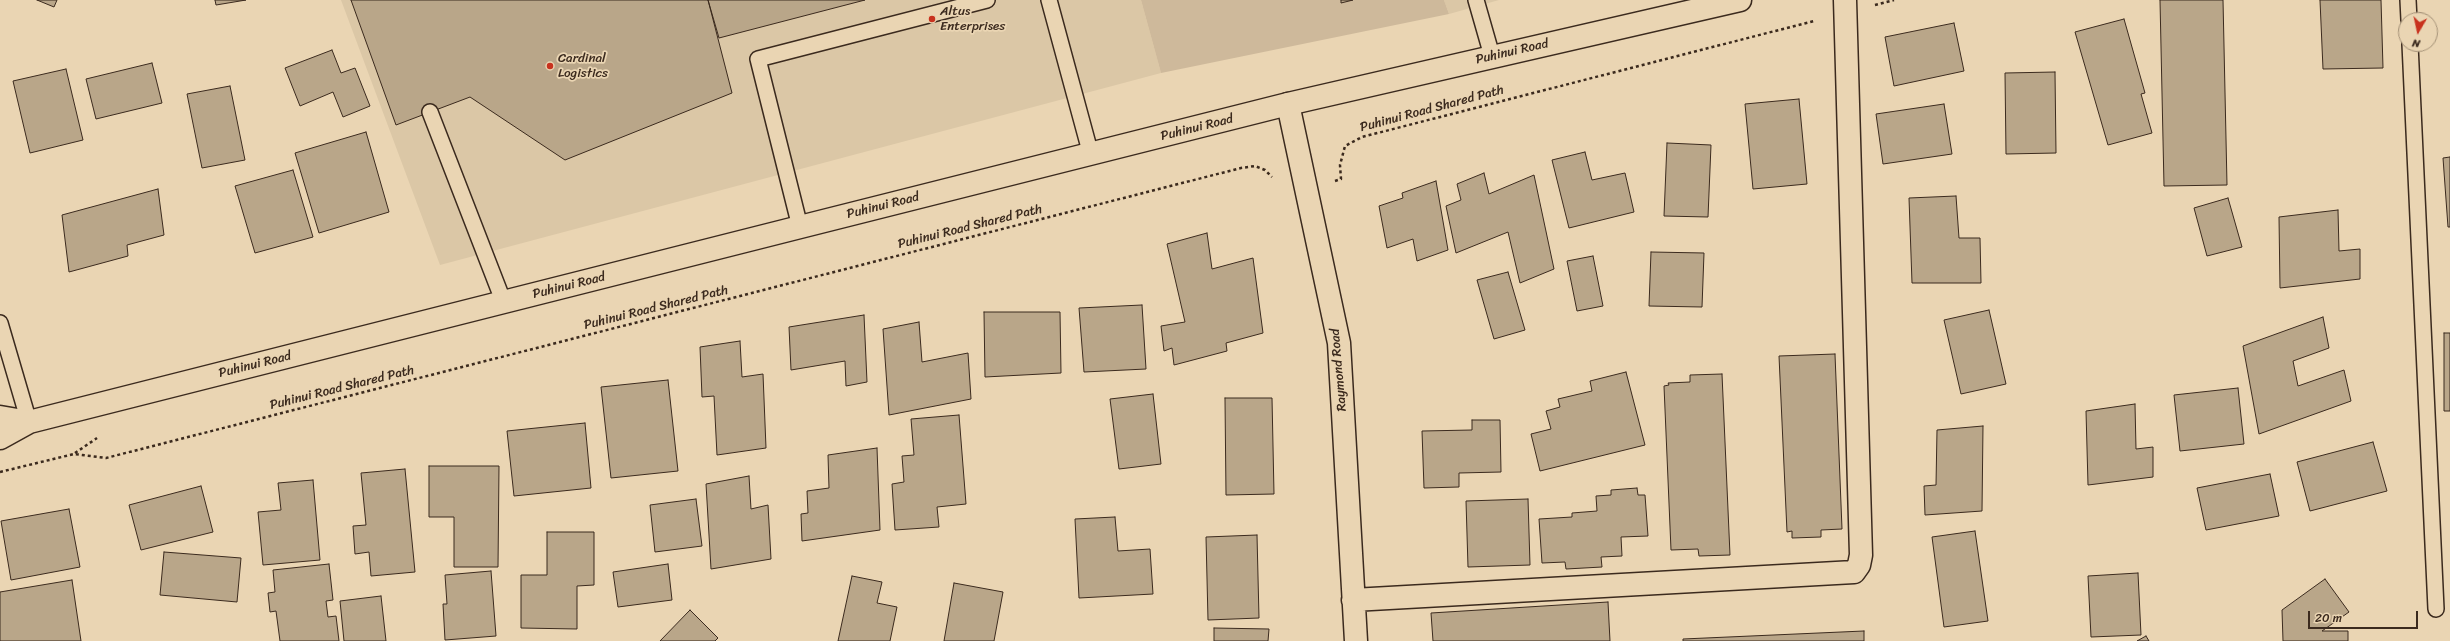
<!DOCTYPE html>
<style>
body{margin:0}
#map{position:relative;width:2450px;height:641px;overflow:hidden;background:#ead5b3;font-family:Sriracha,sans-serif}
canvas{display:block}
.north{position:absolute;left:2398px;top:12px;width:40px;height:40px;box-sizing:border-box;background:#ead5b3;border:1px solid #a49177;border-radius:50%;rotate:189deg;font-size:11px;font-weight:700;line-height:16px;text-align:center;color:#3b2a1e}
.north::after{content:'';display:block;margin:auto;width:14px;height:18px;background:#c8321e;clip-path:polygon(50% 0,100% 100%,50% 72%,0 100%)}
.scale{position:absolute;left:2308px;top:611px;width:110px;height:18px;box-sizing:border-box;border:2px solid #3b2a1e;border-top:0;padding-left:5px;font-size:12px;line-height:14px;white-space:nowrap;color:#3b2a1e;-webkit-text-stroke:3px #ead5b3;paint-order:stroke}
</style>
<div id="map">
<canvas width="2450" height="641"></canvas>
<div class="north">N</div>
<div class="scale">20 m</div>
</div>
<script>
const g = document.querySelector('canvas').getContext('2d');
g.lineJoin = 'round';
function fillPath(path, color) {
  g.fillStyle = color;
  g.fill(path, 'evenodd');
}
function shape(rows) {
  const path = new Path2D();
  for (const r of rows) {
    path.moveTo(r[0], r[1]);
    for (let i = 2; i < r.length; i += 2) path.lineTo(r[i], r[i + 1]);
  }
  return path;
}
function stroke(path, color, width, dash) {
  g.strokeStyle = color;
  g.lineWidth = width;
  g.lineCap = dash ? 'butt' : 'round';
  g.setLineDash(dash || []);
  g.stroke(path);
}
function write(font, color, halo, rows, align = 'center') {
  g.font = font + ' Sriracha,sans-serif';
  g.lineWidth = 3.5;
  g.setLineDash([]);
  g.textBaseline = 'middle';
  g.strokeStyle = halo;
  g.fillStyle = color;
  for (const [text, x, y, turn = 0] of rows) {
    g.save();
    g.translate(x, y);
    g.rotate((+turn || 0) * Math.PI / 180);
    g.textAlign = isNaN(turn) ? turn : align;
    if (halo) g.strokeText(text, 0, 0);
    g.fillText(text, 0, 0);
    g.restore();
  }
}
const built = shape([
 [341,0,1141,0,1161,73,440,265],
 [1444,0,1499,0,1449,14]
]);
const green = shape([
 [1141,0,1444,0,1449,14,1161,73]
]);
const building = shape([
 [37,0,57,0,54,7,37,0],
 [215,0,246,0,216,5,215,0],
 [351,0,708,0,732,93,565,160,470,97,396,125,351,0],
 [708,0,865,0,719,38,708,0],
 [1341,0,1353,0,1341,3,1341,0],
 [2160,0,2223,0,2227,185,2164,186,2160,0],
 [2320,0,2381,0,2383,68,2323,69,2320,0],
 [2124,19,2145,93,2141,94,2152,133,2108,145,2075,32,2124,19],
 [1954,23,1964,71,1894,86,1885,37,1954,23],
 [332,50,341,73,355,68,370,106,343,117,333,92,300,106,285,68,332,50],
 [152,63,162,103,96,119,86,79,152,63],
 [66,69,83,140,30,153,13,81,66,69],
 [2055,72,2056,153,2006,154,2005,73,2055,72],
 [230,86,245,160,202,168,187,94,230,86],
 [1799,99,1807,184,1753,189,1745,104,1799,99],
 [1944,104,1952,154,1883,164,1876,114,1944,104],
 [366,132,389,212,319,233,295,153,366,132],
 [1667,143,1711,145,1708,217,1664,216,1667,143],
 [1585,152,1592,180,1625,173,1634,212,1569,228,1552,160,1585,152],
 [2450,157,2450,227,2448,227,2443,158,2450,157],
 [293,170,313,237,255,253,235,186,293,170],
 [1484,173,1489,194,1534,175,1554,269,1520,283,1508,232,1456,253,1446,206,1461,200,1457,184,1484,173],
 [1436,181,1448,250,1417,261,1413,239,1387,248,1379,206,1403,198,1402,193,1436,181],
 [158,189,164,235,127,245,128,256,69,272,62,215,158,189],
 [1956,196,1959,238,1980,238,1981,283,1912,283,1909,198,1956,196],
 [2228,198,2242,247,2207,256,2194,208,2228,198],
 [2338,210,2339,251,2360,249,2360,279,2280,288,2279,217,2338,210],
 [1207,233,1212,269,1253,258,1263,333,1226,343,1227,351,1174,365,1172,348,1164,351,1161,326,1185,322,1167,244,1207,233],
 [1651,252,1704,253,1702,307,1649,306,1651,252],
 [1593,256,1603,306,1577,311,1567,261,1593,256],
 [1508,272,1525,330,1494,339,1477,280,1508,272],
 [1142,305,1146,369,1084,372,1079,308,1142,305],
 [1989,310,2006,384,1961,394,1944,320,1989,310],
 [984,312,1060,312,1061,373,985,377,984,312],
 [864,315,867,382,846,386,845,361,791,370,789,327,864,315],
 [2323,317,2329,348,2293,361,2298,386,2344,370,2351,401,2259,434,2243,346,2323,317],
 [919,322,922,362,968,353,971,399,889,415,883,329,919,322],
 [2444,333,2450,333,2450,411,2444,411,2444,333],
 [740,341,742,377,763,374,766,448,717,455,714,396,702,397,700,347,740,341],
 [1835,354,1842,529,1821,530,1821,537,1792,538,1792,531,1787,532,1779,356,1835,354],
 [1626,372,1645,445,1540,471,1531,434,1551,429,1546,411,1560,407,1558,399,1592,391,1590,381,1626,372],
 [1722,374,1730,555,1699,556,1698,549,1671,550,1664,386,1669,385,1668,383,1690,382,1690,375,1722,374],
 [668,380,678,471,611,478,601,387,668,380],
 [2238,388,2244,444,2180,451,2174,395,2238,388],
 [1153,394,1161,464,1119,469,1110,399,1153,394],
 [1225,398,1272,398,1274,494,1226,495,1225,398],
 [2135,404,2136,449,2153,447,2153,477,2088,485,2086,411,2135,404],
 [959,415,966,504,937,507,939,527,895,530,892,484,904,482,902,456,914,455,911,419,959,415],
 [1472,420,1500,420,1501,472,1459,473,1459,487,1424,488,1422,431,1472,430,1472,420],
 [585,423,591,488,514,496,507,431,585,423],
 [1983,426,1982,511,1925,515,1924,486,1936,485,1937,430,1983,426],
 [2373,442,2387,491,2310,511,2297,462,2373,442],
 [877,448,880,530,802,541,801,514,808,513,807,491,829,488,828,455,877,448],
 [429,466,499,466,498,567,454,567,454,517,429,517,429,466],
 [405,469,415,572,371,576,369,552,355,554,353,526,366,525,361,473,405,469],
 [2270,474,2279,516,2206,530,2197,488,2270,474],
 [749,476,751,509,768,505,771,559,711,569,706,484,749,476],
 [313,480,320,560,263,565,258,512,281,510,278,483,313,480],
 [201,486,213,532,141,550,129,505,201,486],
 [1637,488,1638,495,1645,495,1648,536,1621,537,1622,556,1601,557,1602,567,1566,569,1565,562,1542,563,1539,519,1572,517,1572,513,1597,511,1596,496,1611,495,1611,490,1637,488],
 [696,499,702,546,655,552,650,505,696,499],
 [1528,499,1530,565,1468,567,1466,501,1528,499],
 [69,509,80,567,11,580,1,521,69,509],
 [1115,517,1118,551,1150,549,1153,594,1079,598,1075,519,1115,517],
 [1975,531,1988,621,1944,627,1932,537,1975,531],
 [547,532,594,532,594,585,577,586,577,629,521,628,521,575,547,575,547,532],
 [1257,535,1259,618,1208,620,1206,537,1257,535],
 [164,552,241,558,237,602,160,595,164,552],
 [329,564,333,600,326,601,328,617,336,616,339,641,280,641,276,611,270,612,268,593,275,592,273,570,329,564],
 [668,564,672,600,618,607,613,572,668,564],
 [491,571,496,636,445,640,443,604,447,604,445,575,491,571],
 [2138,573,2141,635,2091,637,2088,576,2138,573],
 [852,576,882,582,877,603,897,607,890,641,838,641,852,576],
 [2325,579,2349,612,2322,631,2348,631,2348,641,2283,641,2282,610,2325,579],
 [72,580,81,641,0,641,0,592,72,580],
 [954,583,1003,592,994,641,944,641,954,583],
 [381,596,386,641,344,641,340,601,381,596],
 [1608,602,1610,641,1433,641,1431,613,1608,602],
 [690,610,718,638,715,641,660,641,690,610],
 [1214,628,1269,629,1268,641,1214,641,1214,628],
 [1864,631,1864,641,1683,641,1683,639,1864,631],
 [2146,636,2149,641,2137,641,2146,636]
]);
const path = shape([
 [1875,5,1894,0],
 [1335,181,1341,179,1340,165,1345,146,1362,137,1814,21],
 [75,453,97,438],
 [0,472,74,454,106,458,1241,168,1255,166,1265,170,1272,177]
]);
const service = shape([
 [1049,0,1091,155],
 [1476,0,1492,56],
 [2408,0,2409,20],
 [2410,44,2436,609],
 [430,112,504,303],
 [800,227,758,59,987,0],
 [0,323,29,422]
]);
const minor = shape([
 [1288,104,1339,343,1356,641],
 [1353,600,1854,572,1859,565,1861,555,1845,0]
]);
const secondary = shape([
 [0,417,29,422],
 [0,438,29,422,800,227,1288,104,1740,0]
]);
const markers = [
 [932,19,4,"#c8321e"],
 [550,66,4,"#c8321e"]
];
const poiNames = [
 ["Altus",940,12],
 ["Enterprises",940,27],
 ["Cardinal",558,59],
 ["Logistics",558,74]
];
const streetNames = [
 ["Puhinui Road",1512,52,-13],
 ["Puhinui Road Shared Path",1432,109,-15],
 ["Puhinui Road",1197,128,-14],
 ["Puhinui Road",883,206,-14],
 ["Puhinui Road Shared Path",970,227,-14],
 ["Puhinui Road",569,286,-14],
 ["Puhinui Road Shared Path",656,308,-14],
 ["Puhinui Road",255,365,-14],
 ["Raymond Road",1339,370,-95],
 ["Puhinui Road Shared Path",342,388,-14]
];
fillPath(built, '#dbc7a6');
fillPath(green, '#ceb99b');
fillPath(building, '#b9a689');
stroke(building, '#3b2a1e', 1);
stroke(service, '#3b2a1e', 18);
stroke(minor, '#3b2a1e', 25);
stroke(secondary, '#3b2a1e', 25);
stroke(path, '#3b2a1e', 2.5, [3, 3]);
stroke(service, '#ead5b3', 15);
stroke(minor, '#ead5b3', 22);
stroke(secondary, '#ead5b3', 22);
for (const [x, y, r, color] of markers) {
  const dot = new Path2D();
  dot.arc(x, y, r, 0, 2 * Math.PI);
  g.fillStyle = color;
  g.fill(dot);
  stroke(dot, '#ead5b3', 1.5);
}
write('13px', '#3b2a1e', '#ead5b3', poiNames, 'left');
write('13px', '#3b2a1e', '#ead5b3', streetNames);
</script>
